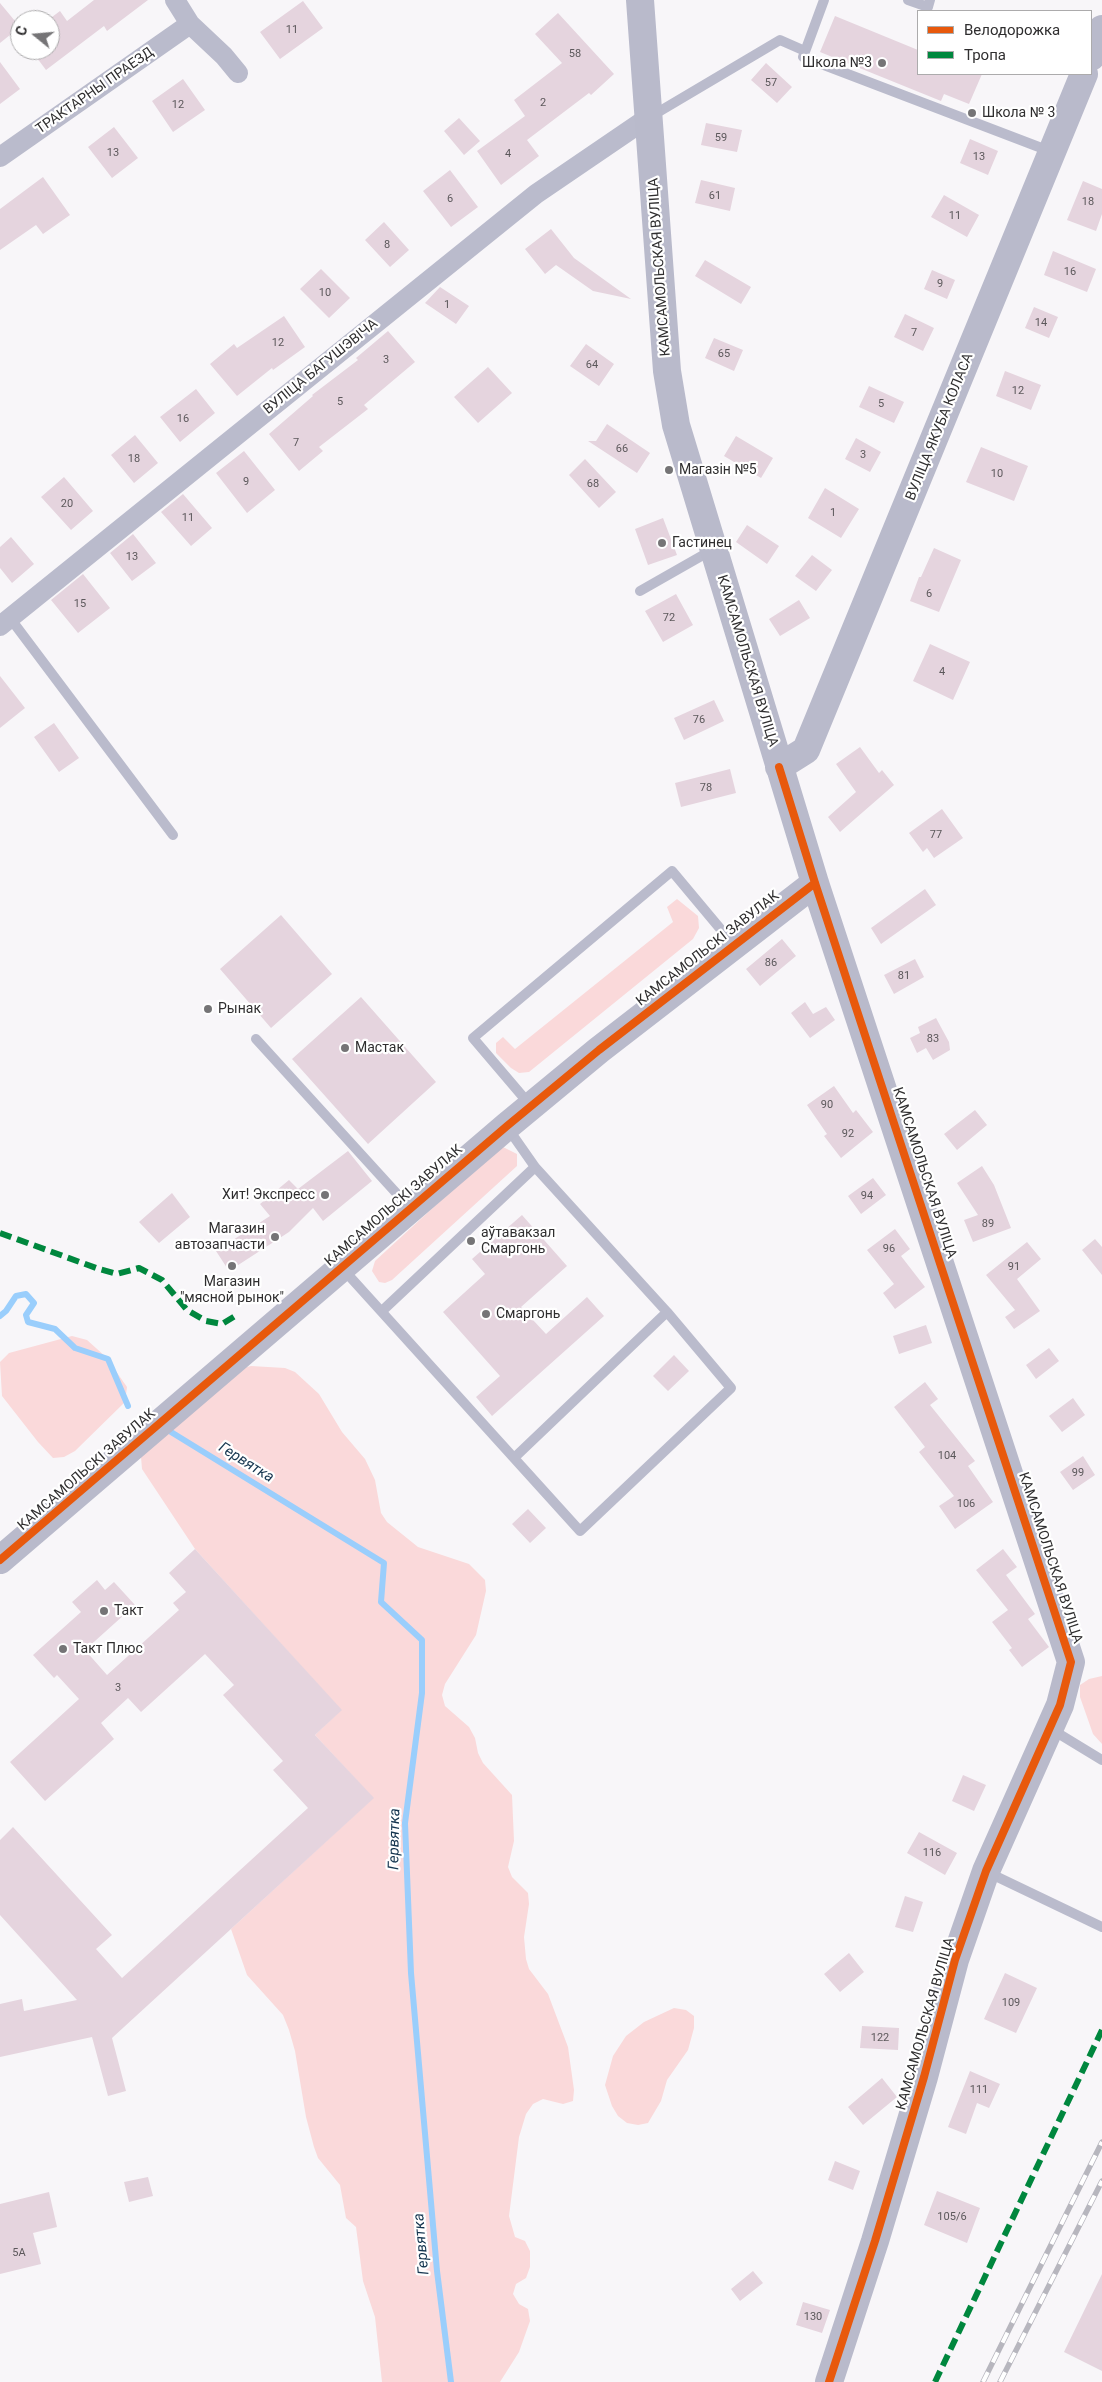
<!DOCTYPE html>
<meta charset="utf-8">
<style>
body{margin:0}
#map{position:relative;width:1102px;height:2382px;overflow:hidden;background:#f8f6f9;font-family:Roboto,sans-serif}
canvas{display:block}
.legend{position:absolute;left:917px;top:10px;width:175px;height:65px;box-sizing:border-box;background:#fff;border:1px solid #acabac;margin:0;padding:6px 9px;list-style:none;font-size:15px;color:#2f2e2f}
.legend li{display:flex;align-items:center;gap:10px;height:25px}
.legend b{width:25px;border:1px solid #acabac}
.north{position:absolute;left:10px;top:10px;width:50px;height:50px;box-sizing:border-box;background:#fff;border:1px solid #acabac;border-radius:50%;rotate:287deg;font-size:14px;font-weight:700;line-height:20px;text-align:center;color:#2f2e2f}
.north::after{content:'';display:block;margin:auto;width:18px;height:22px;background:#757476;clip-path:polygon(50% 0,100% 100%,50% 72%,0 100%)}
</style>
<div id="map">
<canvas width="1102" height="2382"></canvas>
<ul class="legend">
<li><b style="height:6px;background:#e8590c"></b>Велодорожка</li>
<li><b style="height:6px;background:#00873e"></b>Тропа</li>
</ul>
<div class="north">С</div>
</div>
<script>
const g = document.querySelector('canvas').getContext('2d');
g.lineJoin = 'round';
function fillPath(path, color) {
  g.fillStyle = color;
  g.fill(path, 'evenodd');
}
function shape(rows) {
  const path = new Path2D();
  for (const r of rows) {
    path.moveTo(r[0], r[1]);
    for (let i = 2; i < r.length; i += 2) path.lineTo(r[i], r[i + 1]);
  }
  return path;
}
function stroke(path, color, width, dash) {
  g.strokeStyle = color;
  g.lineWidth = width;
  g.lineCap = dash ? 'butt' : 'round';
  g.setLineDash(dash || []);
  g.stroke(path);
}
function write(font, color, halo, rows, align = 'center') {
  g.font = font + ' Roboto,sans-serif';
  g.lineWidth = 4.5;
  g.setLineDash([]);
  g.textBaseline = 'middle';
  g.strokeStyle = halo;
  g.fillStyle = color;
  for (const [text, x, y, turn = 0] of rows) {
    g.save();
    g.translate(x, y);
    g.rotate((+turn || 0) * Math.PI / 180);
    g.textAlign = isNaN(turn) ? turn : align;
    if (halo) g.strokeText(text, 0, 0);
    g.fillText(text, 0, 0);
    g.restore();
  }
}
const green = shape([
 [677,899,698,916,699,928,693,939,529,1072,519,1073,511,1068,496,1053,496,1043,503,1037,515,1049,673,922,667,907],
 [503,1147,517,1154,517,1166,392,1280,385,1283,379,1282,372,1271,375,1261,498,1148],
 [72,1336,87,1340,106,1357,127,1387,125,1402,75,1451,64,1457,53,1458,38,1442,2,1396,0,1362,9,1353],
 [251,1366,285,1368,295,1372,319,1394,342,1432,365,1459,375,1480,381,1513,387,1522,418,1547,469,1564,485,1580,486,1591,476,1635,445,1684,442,1695,445,1706,469,1727,475,1738,478,1753,483,1763,512,1795,514,1841,508,1867,512,1877,528,1893,529,1904,524,1937,526,1959,529,1969,548,1994,568,2047,574,2090,573,2101,563,2104,543,2099,533,2104,526,2114,519,2137,509,2216,515,2237,525,2241,530,2251,530,2267,526,2278,516,2284,513,2294,519,2304,528,2309,530,2321,519,2352,500,2382,382,2382,375,2317,363,2281,356,2227,346,2218,340,2185,318,2158,314,2147,306,2117,295,2051,289,2030,283,2015,247,1975,231,1929,373,1798,315,1735,341,1710,195,1549,142,1469,141,1457,230,1371],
 [1102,1676,1102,1744,1093,1734,1080,1697,1080,1685,1089,1679],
 [674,2008,686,2010,694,2016,694,2028,688,2050,667,2080,661,2101,648,2123,638,2125,627,2123,618,2116,612,2106,605,2085,613,2056,626,2036,644,2022]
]);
const stream = shape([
 [0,1316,6,1311,16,1296,26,1294,34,1303,26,1315,28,1322,55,1329,75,1348,108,1359,128,1406],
 [171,1432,384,1563,381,1602,422,1640,422,1693,405,1823,411,1973,437,2271,451,2382]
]);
const building = shape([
 [94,0,148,0,107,31,104,26,46,70,31,50,50,50,50,20,48,20,60,11,67,21],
 [303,1,323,28,280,59,260,32],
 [0,3,20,27,0,43],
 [558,13,614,74,591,95,589,93,527,140,539,156,501,185,477,151,525,116,514,100,562,63,535,34],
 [835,16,918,50,918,74,982,74,969,104,944,94,941,101,820,52],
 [0,62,20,89,0,104],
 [766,63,792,87,777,103,751,80],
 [183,79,205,110,173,132,152,101],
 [459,118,480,141,464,155,444,131],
 [706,123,742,130,737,152,701,145],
 [114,127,138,158,112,178,88,147],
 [970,139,998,151,988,175,960,163],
 [450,170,478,207,451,227,423,191],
 [43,177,70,215,43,234,36,225,0,250,0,209],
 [701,180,735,188,730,211,695,203],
 [1083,181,1102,189,1102,214,1096,231,1067,220],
 [944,195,979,215,967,237,931,217],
 [384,222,409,250,390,267,365,240],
 [551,229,574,258,631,299,593,291,556,265,545,274,525,249],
 [1053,251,1096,269,1087,292,1044,275],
 [705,260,751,287,741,304,695,276],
 [321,269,350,298,329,318,300,289],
 [932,270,955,280,947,299,924,289],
 [440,287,469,306,456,324,425,303],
 [1034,307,1058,317,1049,338,1025,328],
 [905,314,934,328,923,351,894,337],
 [284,316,305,347,273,370,272,368,237,396,210,364,234,344,237,348],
 [388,331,415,362,364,405,368,409,319,447,323,451,299,471,269,434,313,396,312,395,358,360,356,358],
 [714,338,743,350,734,371,705,358],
 [586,344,614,364,599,386,570,366],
 [488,367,512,393,478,423,454,397],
 [1005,371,1041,385,1031,410,996,396],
 [869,386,904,402,894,423,859,407],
 [196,389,215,413,180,442,160,417],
 [607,424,650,453,637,473,588,441,596,441],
 [135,435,158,463,134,483,111,455],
 [736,436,773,458,761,478,724,456],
 [856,438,881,452,870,472,845,459],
 [981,447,1028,466,1014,501,966,482],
 [244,451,275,490,247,513,216,473],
 [585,459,616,492,599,508,569,475],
 [64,477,93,511,71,530,41,497],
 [825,488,859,509,841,538,808,518],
 [183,494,212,528,191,546,161,512],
 [663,518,677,555,648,565,635,529],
 [747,525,779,546,767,564,736,542],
 [133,534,156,563,132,581,110,553],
 [11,537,34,564,12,583,0,568,0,547],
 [934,548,961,560,939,612,910,601,919,577,921,577],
 [812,555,832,570,816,591,795,576],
 [83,574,110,608,78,633,51,600],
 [676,594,693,625,663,642,645,611],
 [799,600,810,618,780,636,769,619],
 [930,644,970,662,953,700,913,681],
 [0,676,25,708,0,728],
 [714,700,724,721,684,740,674,718],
 [54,723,79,758,59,772,34,737],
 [860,747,879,773,882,770,894,785,840,832,828,817,856,792,836,764],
 [730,769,736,793,681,807,675,783],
 [942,809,963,838,934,858,927,848,923,852,909,833],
 [925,889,936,905,881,944,871,928],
 [281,915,332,974,271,1028,220,969],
 [782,939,796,956,760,986,746,969],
 [915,959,924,977,894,994,884,975],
 [361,997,436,1082,368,1144,292,1059],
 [805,1002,813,1014,826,1007,835,1020,810,1038,791,1013],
 [936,1018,949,1042,950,1050,933,1060,926,1048,917,1053,910,1038,920,1033,918,1027],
 [834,1086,853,1113,856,1110,873,1132,841,1158,824,1136,827,1134,807,1105],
 [975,1110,987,1125,957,1150,944,1134],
 [348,1151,372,1181,323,1221,313,1208,289,1232,229,1271,216,1251,270,1216,260,1204,289,1180,298,1189],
 [982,1166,994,1185,1011,1228,973,1242,964,1220,978,1215,957,1183],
 [873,1178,886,1195,861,1214,848,1196],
 [172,1193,190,1217,159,1243,139,1222],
 [522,1215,567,1266,521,1307,546,1334,587,1297,604,1316,492,1416,476,1397,500,1376,443,1312,485,1274,472,1259],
 [895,1229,910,1249,901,1256,925,1287,895,1309,883,1293,894,1284,867,1250],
 [1095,1239,1102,1247,1102,1275,1082,1250],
 [1027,1242,1041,1259,1017,1279,1040,1311,1014,1329,1005,1317,1015,1310,986,1275],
 [926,1325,932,1343,899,1354,893,1336],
 [1049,1348,1059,1361,1036,1379,1026,1365],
 [674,1355,689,1371,668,1391,653,1376],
 [925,1382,938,1399,930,1405,975,1461,968,1466,993,1502,955,1529,939,1506,954,1496,919,1452,925,1447,894,1407],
 [1073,1398,1085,1415,1062,1432,1049,1416],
 [1083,1456,1095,1475,1073,1490,1060,1472],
 [528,1509,546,1528,530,1543,512,1524],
 [195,1549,342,1710,315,1735,374,1798,112,2038,126,2091,108,2096,92,2037,0,2057,0,2004,22,1999,24,2011,77,2000,0,1915,0,1840,13,1827,112,1935,96,1949,122,1978,308,1808,273,1770,283,1761,223,1695,234,1685,205,1654,141,1712,128,1698,101,1723,114,1739,45,1801,10,1762,79,1699,57,1675,54,1678,33,1655,81,1612,72,1602,97,1580,105,1590,114,1582,135,1605,85,1650,107,1675,179,1610,173,1603,186,1592,169,1573],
 [1003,1549,1017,1567,1006,1575,1035,1614,1028,1619,1049,1647,1022,1667,1009,1650,1012,1648,992,1622,1008,1610,976,1570],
 [963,1775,986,1785,974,1811,952,1801],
 [919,1832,957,1853,945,1875,907,1853],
 [905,1896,923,1902,913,1932,895,1927],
 [849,1953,864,1972,840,1992,824,1974],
 [1005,1973,1037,1988,1016,2033,984,2019],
 [862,2026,899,2028,898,2050,860,2048],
 [970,2071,1000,2084,989,2108,977,2103,966,2134,948,2127],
 [882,2078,897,2097,863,2125,848,2107],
 [835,2161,860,2171,853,2190,828,2180],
 [148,2177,153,2196,129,2202,124,2182],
 [937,2191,980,2208,967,2243,924,2225],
 [49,2192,57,2227,33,2233,41,2264,0,2274,0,2204],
 [753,2271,763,2283,740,2301,731,2289],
 [1102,2274,1102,2371,1064,2352],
 [803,2302,830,2310,822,2333,796,2325]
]);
const lane = shape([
 [824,0,803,57,1052,152],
 [908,0,928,7,930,0],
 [650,117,780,40,805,51],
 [640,591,712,550],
 [10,618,173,835],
 [256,1039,409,1207],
 [530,1105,473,1038,672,871,733,944],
 [342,1268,580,1531,731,1388,667,1312,535,1167,507,1127],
 [382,1311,535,1167],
 [514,1458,667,1312],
 [1051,1729,1102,1760],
 [987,1872,1102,1927]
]);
const street = shape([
 [175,0,190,24,224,56,238,73],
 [0,157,190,24],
 [0,626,536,194,649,117]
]);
const secondary = shape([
 [640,0,667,371,676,425,815,883,1071,1662,1060,1705,986,1871,955,1960,924,2077,875,2241,829,2382],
 [1091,57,1102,29],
 [779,767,806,750,1084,74],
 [0,1560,507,1126,599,1050,815,883]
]);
const rail = shape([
 [983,2382,1102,2142],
 [1000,2382,1102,2181]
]);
const quiet = shape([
 [0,1233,99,1269,117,1274,139,1268,162,1280,187,1310,206,1321,222,1324,235,1316],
 [935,2382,1102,2030]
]);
const cycleway = shape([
 [779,767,815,883,1071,1662,1060,1705,986,1871,955,1960,924,2077,875,2241,829,2382],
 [0,1560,507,1126,599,1050,815,883]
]);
const markers = [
 [882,63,5,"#757476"],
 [972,113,5,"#757476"],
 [669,470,5,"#757476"],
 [662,543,5,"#757476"],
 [208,1009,5,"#757476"],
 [345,1048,5,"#757476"],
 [325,1195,5,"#757476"],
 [275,1237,5,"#757476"],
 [471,1241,5,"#757476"],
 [232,1266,5,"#757476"],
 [486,1314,5,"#757476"],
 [104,1611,5,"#757476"],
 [63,1649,5,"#757476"]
];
const numberNames = [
 ["11",292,30],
 ["58",575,54],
 ["57",771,83],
 ["2",543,103],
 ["12",178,105],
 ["59",721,138],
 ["13",113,153],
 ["4",508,154],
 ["13",979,157],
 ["61",715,196],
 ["6",450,199],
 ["18",1088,202],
 ["11",955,216],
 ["8",387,245],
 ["16",1070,272],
 ["9",940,284],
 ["10",325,293],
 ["1",447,305],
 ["14",1041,323],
 ["7",914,333],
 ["12",278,343],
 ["65",724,354],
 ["3",386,360],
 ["64",592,365],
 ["12",1018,391],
 ["5",340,402],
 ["5",881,404],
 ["16",183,419],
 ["7",296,443],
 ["66",622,449],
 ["3",863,455],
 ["18",134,459],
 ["10",997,474],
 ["9",246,482],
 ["68",593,484],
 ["20",67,504],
 ["1",833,513],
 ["11",188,518],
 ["13",132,557],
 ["6",929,594],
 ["15",80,604],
 ["72",669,618],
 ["4",942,672],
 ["76",699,720],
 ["78",706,788],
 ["77",936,835],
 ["86",771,963],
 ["81",904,976],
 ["83",933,1039],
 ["90",827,1105],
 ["92",848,1134],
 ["94",867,1196],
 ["89",988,1224],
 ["96",889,1249],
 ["91",1014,1267],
 ["104",947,1456],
 ["99",1078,1473],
 ["106",966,1504],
 ["3",118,1688],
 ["116",932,1853],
 ["109",1011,2003],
 ["122",880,2038],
 ["111",979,2090],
 ["105/6",952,2217],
 ["5А",19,2253],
 ["130",813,2317]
];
const poiNames = [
 ["Школа №3",872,63,"right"],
 ["Школа № 3",982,113],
 ["Магазін №5",679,470],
 ["Гастинец",672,543],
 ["Рынак",218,1009],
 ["Мастак",355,1048],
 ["Хит! Экспресс",315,1195,"right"],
 ["Магазин",265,1229,"right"],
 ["автозапчасти",265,1245,"right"],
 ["аўтавакзал",481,1233],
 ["Смаргонь",481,1249],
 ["Магазин",232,1282,"center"],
 ["\"мясной рынок\"",232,1298,"center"],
 ["Смаргонь",496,1314],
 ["Такт",114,1611],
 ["Такт Плюс",73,1649]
];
const streetNames = [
 ["ТРАКТАРНЫ ПРАЕЗД",95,91,-35],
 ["КАМСАМОЛЬСКАЯ ВУЛІЦА",660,267,-94],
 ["ВУЛІЦА БАГУШЭВІЧА",321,367,-39],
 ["ВУЛІЦА ЯКУБА КОЛАСА",940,427,-68],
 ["КАМСАМОЛЬСКАЯ ВУЛІЦА",747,661,73],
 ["КАМСАМОЛЬСКІ ЗАВУЛАК",708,949,-38],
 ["КАМСАМОЛЬСКАЯ ВУЛІЦА",924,1173,72],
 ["КАМСАМОЛЬСКІ ЗАВУЛАК",394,1206,-41],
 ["КАМСАМОЛЬСКІ ЗАВУЛАК",87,1470,-41],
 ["КАМСАМОЛЬСКАЯ ВУЛІЦА",1050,1558,72],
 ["КАМСАМОЛЬСКАЯ ВУЛІЦА",926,2024,-74]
];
const waterNames = [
 ["Гервятка",246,1463,32],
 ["Гервятка",395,1839,-89],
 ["Гервятка",422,2244,-95]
];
fillPath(green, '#fad9da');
stroke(stream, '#9acefc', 6);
fillPath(building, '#e5d4de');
stroke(lane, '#babbcc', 10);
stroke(street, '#babbcc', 20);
stroke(secondary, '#b9bacb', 28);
stroke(rail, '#b7b6be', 5.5);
stroke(rail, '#fff', 4, [11]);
stroke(quiet, '#00873e', 6, [12, 6]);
stroke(cycleway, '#e8590c', 8);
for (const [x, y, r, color] of markers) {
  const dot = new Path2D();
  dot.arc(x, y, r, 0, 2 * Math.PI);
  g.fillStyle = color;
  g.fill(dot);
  stroke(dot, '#fff', 2);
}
write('11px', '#5c585b', null, numberNames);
write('14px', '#2f2e2f', '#fff', poiNames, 'left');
write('14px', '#2f2e2f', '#fff', streetNames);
write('italic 15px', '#15354f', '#fff', waterNames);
</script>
